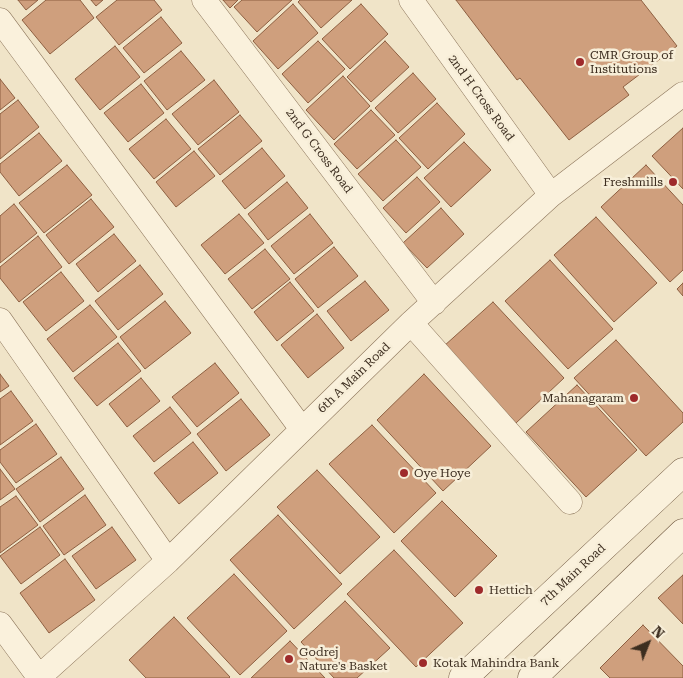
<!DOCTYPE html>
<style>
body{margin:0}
#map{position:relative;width:683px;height:678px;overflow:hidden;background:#f0e4c8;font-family:"Roboto Serif",serif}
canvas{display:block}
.north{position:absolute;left:623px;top:618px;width:50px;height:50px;-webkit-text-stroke:4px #f7eed8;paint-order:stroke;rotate:44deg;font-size:14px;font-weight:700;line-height:20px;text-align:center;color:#3d2e20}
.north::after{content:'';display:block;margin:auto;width:18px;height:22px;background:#3d2e20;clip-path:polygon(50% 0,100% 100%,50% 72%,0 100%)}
</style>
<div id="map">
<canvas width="683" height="678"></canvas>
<div class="north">N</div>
</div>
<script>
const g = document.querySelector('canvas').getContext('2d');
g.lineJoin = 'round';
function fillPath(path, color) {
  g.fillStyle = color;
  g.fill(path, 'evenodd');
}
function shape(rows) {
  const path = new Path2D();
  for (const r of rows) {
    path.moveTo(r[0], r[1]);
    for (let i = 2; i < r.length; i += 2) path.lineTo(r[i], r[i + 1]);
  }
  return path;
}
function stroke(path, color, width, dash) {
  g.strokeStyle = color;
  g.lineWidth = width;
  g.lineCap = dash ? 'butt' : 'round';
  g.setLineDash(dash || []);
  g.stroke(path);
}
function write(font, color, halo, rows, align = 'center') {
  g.font = font + ' "Roboto Serif",serif';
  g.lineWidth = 5;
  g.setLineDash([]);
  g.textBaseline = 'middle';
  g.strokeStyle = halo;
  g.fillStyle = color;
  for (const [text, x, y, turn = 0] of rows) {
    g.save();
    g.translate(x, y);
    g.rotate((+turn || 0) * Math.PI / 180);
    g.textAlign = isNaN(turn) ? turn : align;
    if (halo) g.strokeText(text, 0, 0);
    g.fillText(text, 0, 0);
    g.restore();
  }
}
const building = shape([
 [18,0,38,0,26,10,18,0],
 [46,0,80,0,94,18,50,54,22,20,46,0],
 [91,0,103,0,96,6,91,0],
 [117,0,154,0,162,10,119,45,96,17,117,0],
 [223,0,238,0,230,8,223,0],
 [242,0,292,0,257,32,234,7,242,0],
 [300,0,352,0,321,28,298,2,300,0],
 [456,0,641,0,677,46,623,87,629,95,569,140,520,78,517,80,456,0],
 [293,4,318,33,278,69,253,41,293,4],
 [361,4,388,34,350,69,322,39,361,4],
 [161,17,182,43,144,73,123,48,161,17],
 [318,41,345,69,308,103,282,74,318,41],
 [385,41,409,67,371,102,347,77,385,41],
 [115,46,140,77,100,110,75,79,115,46],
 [181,51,205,80,167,110,144,81,181,51],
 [413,73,436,99,398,133,375,108,413,73],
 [343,76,370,106,334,140,306,110,343,76],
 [0,79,15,98,0,110,0,79],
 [214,80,239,112,198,145,172,114,214,80],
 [141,84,164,113,128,142,104,113,141,84],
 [18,100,39,127,0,159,0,114,18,100],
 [437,103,465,134,428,169,399,138,437,103],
 [371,110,395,135,357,169,334,144,371,110],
 [240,115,262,141,220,175,198,149,240,115],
 [166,119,191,149,154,179,129,149,166,119],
 [683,128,683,189,652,156,683,128],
 [39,133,62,161,19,196,0,172,0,164,39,133],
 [396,140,421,167,383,201,358,174,396,140],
 [464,142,491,170,451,207,424,178,464,142],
 [262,148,285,176,245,209,222,181,262,148],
 [194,151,215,176,176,207,156,182,194,151],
 [67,165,92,195,44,233,19,203,67,165],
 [646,165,683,205,683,270,670,282,601,207,646,165],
 [417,177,440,202,406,233,383,208,417,177],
 [287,182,308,208,268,240,248,214,287,182],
 [91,199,114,227,69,264,46,235,91,199],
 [14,204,37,233,0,263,0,216,14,204],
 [441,208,464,234,427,268,403,243,441,208],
 [239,214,264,243,225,274,201,245,239,214],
 [310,214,333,243,294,274,271,246,310,214],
 [596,217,657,283,614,322,554,255,596,217],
 [114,234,136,261,98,292,76,264,114,234],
 [38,236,62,267,19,302,0,278,0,267,38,236],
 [334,247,358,276,318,308,295,279,334,247],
 [265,249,290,279,252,309,228,279,265,249],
 [550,260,613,329,568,369,505,301,550,260],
 [140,265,163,294,118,330,95,301,140,265],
 [61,272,84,301,46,331,23,302,61,272],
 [365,281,389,310,351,341,327,311,365,281],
 [290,282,314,311,277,341,254,312,290,282],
 [683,283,683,296,677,289,683,283],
 [165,301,191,333,145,369,120,337,165,301],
 [493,302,564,378,516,423,444,346,493,302],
 [90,305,117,337,73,372,47,339,90,305],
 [317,314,344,348,308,378,281,345,317,314],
 [616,340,683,413,683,422,646,456,574,378,616,340],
 [118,343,141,371,97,406,74,378,118,343],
 [215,363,239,393,197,427,172,397,215,363],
 [0,374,9,386,0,392,0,374],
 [424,374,491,446,443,491,377,420,424,374],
 [141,378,160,401,127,427,109,404,141,378],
 [577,385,637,450,586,497,526,432,577,385],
 [11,391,33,421,0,445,0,399,11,391],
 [241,399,270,435,226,471,197,434,241,399],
 [170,407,191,433,154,462,133,436,170,407],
 [36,424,57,454,16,483,0,462,0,450,36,424],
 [372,425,436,493,394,533,329,464,372,425],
 [193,442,218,473,179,504,154,473,193,442],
 [61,457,84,489,40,522,16,489,61,457],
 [0,469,15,489,0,500,0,469],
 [317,470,380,537,340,574,277,507,317,470],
 [85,495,106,525,64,555,43,526,85,495],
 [16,496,38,525,0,553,0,507,16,496],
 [442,501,497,556,455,597,401,541,442,501],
 [278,515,342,584,294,629,230,560,278,515],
 [40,527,60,555,21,584,0,556,40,527],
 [112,527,136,560,96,589,72,556,112,527],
 [394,550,463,623,416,667,347,594,394,550],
 [65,559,95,600,49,633,20,593,65,559],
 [234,574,287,631,240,675,187,618,234,574],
 [683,575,683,624,658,598,683,575],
 [345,601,390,648,357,678,334,678,301,642,345,601],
 [174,617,230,677,229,678,146,678,129,660,174,617],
 [643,625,683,666,683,678,610,678,600,668,643,625],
 [290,641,325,678,251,678,290,641]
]);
const minor = shape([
 [204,0,434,303],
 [411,0,551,195],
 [0,20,301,428],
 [0,320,168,561],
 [411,323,570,502],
 [0,624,39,677],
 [38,678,168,561,411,323,551,195,683,94]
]);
const secondary = shape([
 [463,678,683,472],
 [532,678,683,533]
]);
const markers = [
 [580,62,5,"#9e2a2b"],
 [673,182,5,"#9e2a2b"],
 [634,398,5,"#9e2a2b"],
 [404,473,5,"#9e2a2b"],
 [479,590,5,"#9e2a2b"],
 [289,659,5,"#9e2a2b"],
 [423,663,5,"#9e2a2b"]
];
const poiNames = [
 ["CMR Group of",590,55],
 ["Institutions",590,69],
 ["Freshmills",663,182,"right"],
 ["Mahanagaram",624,398,"right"],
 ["Oye Hoye",414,473],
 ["Hettich",489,590],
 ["Godrej",299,652],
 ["Nature's Basket",299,666],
 ["Kotak Mahindra Bank",433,663]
];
const streetNames = [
 ["2nd H Cross Road",481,98,54],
 ["2nd G Cross Road",319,151,53],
 ["6th A Main Road",354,378,-44],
 ["7th Main Road",573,575,-43]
];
fillPath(building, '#cf9f7d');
stroke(building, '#8d5f41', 1);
stroke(minor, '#8d765c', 25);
stroke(secondary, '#6f573f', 29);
stroke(minor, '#faf1dc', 24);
stroke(secondary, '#faf1dc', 28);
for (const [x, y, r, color] of markers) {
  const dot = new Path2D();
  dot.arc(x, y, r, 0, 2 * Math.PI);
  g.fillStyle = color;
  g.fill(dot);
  stroke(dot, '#f7eed8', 2);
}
write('12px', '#3d2e20', '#f7eed8', poiNames, 'left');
write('12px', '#3d2e20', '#f7eed8', streetNames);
</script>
